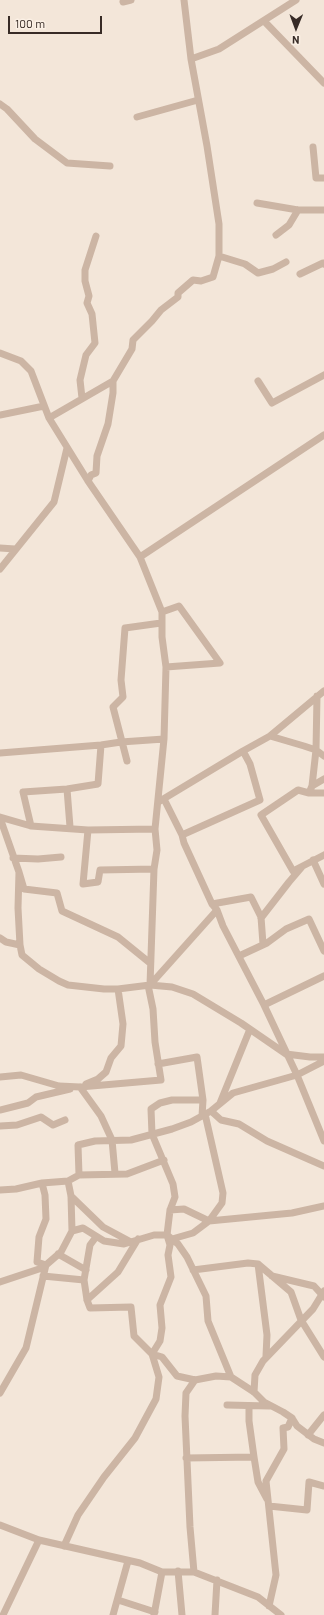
<!DOCTYPE html>
<style>
body{margin:0}
#map{position:relative;width:324px;height:1615px;overflow:hidden;background:#f3e6d9;font-family:Barlow,sans-serif}
canvas{display:block}
.north{position:absolute;left:276px;top:8px;width:40px;height:40px;-webkit-text-stroke:3px #fbf0e5;paint-order:stroke;rotate:181deg;font-size:11px;font-weight:700;line-height:16px;text-align:center;color:#372b26}
.north::after{content:'';display:block;margin:auto;width:14px;height:18px;background:#372b26;clip-path:polygon(50% 0,100% 100%,50% 72%,0 100%)}
.scale{position:absolute;left:8px;top:16px;width:94px;height:18px;box-sizing:border-box;border:2px solid #372b26;border-top:0;padding-left:5px;font-size:12px;line-height:14px;white-space:nowrap;color:#372b26;-webkit-text-stroke:3px #fbf0e5;paint-order:stroke}
</style>
<div id="map">
<canvas width="324" height="1615"></canvas>
<div class="north">N</div>
<div class="scale">100 m</div>
</div>
<script>
const g = document.querySelector('canvas').getContext('2d');
g.lineJoin = 'round';
function shape(rows) {
  const path = new Path2D();
  for (const r of rows) {
    path.moveTo(r[0], r[1]);
    for (let i = 2; i < r.length; i += 2) path.lineTo(r[i], r[i + 1]);
  }
  return path;
}
function stroke(path, color, width, dash) {
  g.strokeStyle = color;
  g.lineWidth = width;
  g.lineCap = dash ? 'butt' : 'round';
  g.setLineDash(dash || []);
  g.stroke(path);
}
const street = shape([
 [123,2,131,0],
 [264,21,324,83],
 [191,59,219,49,296,0],
 [0,104,7,109,35,139,67,163,110,166],
 [137,117,198,100],
 [313,147,316,178,324,178],
 [257,203,298,210,324,210],
 [276,235,289,225,298,210],
 [219,256,245,264,258,273,273,269,286,262],
 [300,274,323,263,324,264],
 [0,353,21,361,31,371,49,418,88,481,140,557,324,435],
 [258,381,272,403,324,375],
 [82,398,80,380,86,355,95,343,92,314,87,303,89,296,85,281,85,270,96,236],
 [0,415,44,406],
 [49,418,113,381,132,349,133,340,152,321,161,310,178,297,178,293,193,280,201,281,213,277,219,256,219,224,207,146,191,59,184,0],
 [88,481,91,475,96,473,97,456,108,424,113,393,113,381],
 [0,548,15,549],
 [140,557,162,612,162,637,166,667,164,739,155,829,157,850,154,869,150,985],
 [0,569,54,502,67,448],
 [162,612,179,606,220,663,166,667],
 [270,736,304,746,316,750,324,756],
 [0,753,101,745,121,742,164,739],
 [127,761,113,707,123,697,121,680,125,628,161,623],
 [324,779,312,786,309,793,298,790,261,815,293,871,324,855],
 [312,786,316,750,317,696],
 [67,789,70,827],
 [309,793,324,793],
 [164,799,182,835,184,843,212,904,217,910,223,926,264,1005,297,1075,324,1141],
 [160,801,243,751,270,736,324,691],
 [0,817,31,826,88,830,155,829],
 [0,818,19,872,18,908,20,945],
 [31,826,23,792,67,789,98,784,101,745],
 [88,830,83,884,98,882,100,870,154,869],
 [182,835,260,800,250,764,243,751],
 [13,858,38,859,61,857],
 [313,860,324,884],
 [19,872,24,889,57,893,62,911,118,937,150,963],
 [212,904,251,897,261,917,263,944],
 [261,918,289,882,301,868],
 [0,938,6,942,20,945,22,955,39,969,59,981,68,985,104,989,118,989,150,985,172,987,193,994,241,1023,286,1054,310,1057,324,1057],
 [239,956,267,943,286,929,309,919,324,951],
 [150,985,217,910],
 [264,1005,324,976],
 [158,1064,197,1057,203,1100],
 [0,1077,21,1075,59,1086,80,1087,161,1080,155,1042,153,1009,148,985],
 [86,1084,98,1079,106,1072,111,1058,121,1046,123,1024,118,989],
 [80,1087,101,1116,112,1140,115,1173],
 [220,1103,250,1029],
 [0,1110,28,1103,36,1097,70,1089],
 [211,1111,221,1120,239,1124,267,1141,324,1166],
 [202,1116,203,1100,172,1100,160,1103,151,1109,152,1134,173,1184,175,1197,170,1210,167,1235,178,1244,187,1257,206,1296,208,1321,231,1377],
 [0,1126,17,1125,41,1117,53,1125,65,1120],
 [79,1175,127,1174,164,1160],
 [42,1183,45,1195,46,1219,39,1237,37,1262,46,1265],
 [0,1190,16,1189,42,1183,68,1181,79,1175,78,1145,95,1141,131,1140,172,1129,191,1122,211,1111,233,1093,297,1075,324,1061],
 [71,1196,103,1227,131,1242],
 [170,1210,184,1209,209,1221,292,1213,324,1206],
 [96,1237,90,1245,84,1280,87,1300,90,1308,131,1307,134,1336,152,1354,162,1357,177,1376,195,1380,216,1376,231,1377,254,1392,264,1402,283,1412,292,1418,297,1426,314,1439,324,1443],
 [172,1239,193,1233,209,1221,222,1203,223,1193,205,1114],
 [58,1254,86,1270],
 [258,1264,267,1335,266,1356],
 [193,1270,248,1263,258,1264,291,1292,301,1320,324,1357],
 [43,1276,84,1280],
 [272,1276,314,1286,324,1297],
 [0,1282,45,1267],
 [87,1300,118,1272,138,1239],
 [254,1392,255,1375,263,1361,313,1309,324,1291],
 [0,1393,26,1348,46,1265,61,1252,72,1231,71,1196,68,1181],
 [227,1405,269,1406],
 [308,1435,324,1415],
 [254,1457,258,1482,267,1499],
 [186,1458,254,1457,249,1421,249,1406],
 [269,1506,307,1510,309,1482,324,1486],
 [0,1525,39,1540,140,1563,162,1572,194,1572,258,1597,281,1615],
 [64,1546,78,1515,104,1477,135,1438,156,1399,159,1377,152,1354,160,1341,162,1328,160,1305,171,1277,168,1255,170,1245,167,1235,154,1235,124,1244,104,1241,83,1228,72,1231],
 [178,1571,182,1615],
 [194,1572,190,1527,185,1416,186,1393,195,1380],
 [118,1600,155,1612],
 [269,1606,276,1575,266,1481,284,1449,283,1428,288,1427,292,1418],
 [3,1615,39,1540],
 [113,1615,128,1561],
 [154,1615,162,1572],
 [215,1615,217,1580]
]);
stroke(street, '#ccb5a4', 7);
</script>
